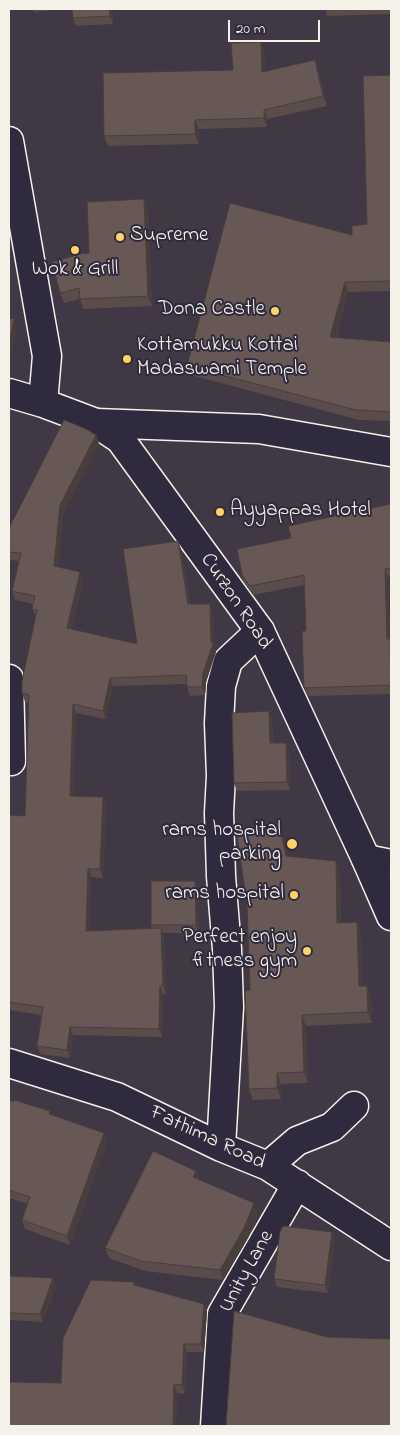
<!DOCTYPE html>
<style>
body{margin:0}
#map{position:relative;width:400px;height:1435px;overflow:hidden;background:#403844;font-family:"Indie Flower",sans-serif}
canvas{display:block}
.frame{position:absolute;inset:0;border:10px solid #f4f1e8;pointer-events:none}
.scale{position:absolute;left:228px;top:20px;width:92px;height:22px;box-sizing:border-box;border:2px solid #f4f1e8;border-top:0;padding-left:6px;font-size:15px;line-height:18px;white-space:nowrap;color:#f4f1e8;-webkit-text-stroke:4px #2f2a3d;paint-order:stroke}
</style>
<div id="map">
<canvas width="400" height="1435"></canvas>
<div class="frame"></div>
<div class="scale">20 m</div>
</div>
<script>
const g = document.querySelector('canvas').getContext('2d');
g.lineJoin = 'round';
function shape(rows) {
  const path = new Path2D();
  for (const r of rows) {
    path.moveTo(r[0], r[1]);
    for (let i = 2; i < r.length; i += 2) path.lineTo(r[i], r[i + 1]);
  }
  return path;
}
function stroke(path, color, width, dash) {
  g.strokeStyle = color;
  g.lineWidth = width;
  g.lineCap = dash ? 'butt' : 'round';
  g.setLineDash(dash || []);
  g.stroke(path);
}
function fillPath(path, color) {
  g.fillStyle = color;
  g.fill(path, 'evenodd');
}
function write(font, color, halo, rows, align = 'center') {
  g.font = font + ' "Indie Flower",sans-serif';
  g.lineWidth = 4;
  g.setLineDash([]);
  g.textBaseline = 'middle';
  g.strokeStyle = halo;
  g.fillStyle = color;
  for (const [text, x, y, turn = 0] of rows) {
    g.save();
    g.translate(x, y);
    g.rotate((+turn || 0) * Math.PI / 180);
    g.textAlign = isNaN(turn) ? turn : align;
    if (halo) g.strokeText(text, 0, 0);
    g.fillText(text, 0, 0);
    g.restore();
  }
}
const minor = shape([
 [96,423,259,429,391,452],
 [9,679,11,761,9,760],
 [366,859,391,864],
 [9,1063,117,1097,221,1147,268,1166,391,1246],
 [221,1147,229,1007,227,949,221,876,219,813,221,776,219,723,221,686,228,661,260,631],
 [268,1166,297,1141,332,1127,354,1106],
 [215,1426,222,1314,297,1184]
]);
const major = shape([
 [9,141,47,356,43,403],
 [9,393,43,403,96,423,120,439,260,631,366,859,391,916]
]);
const wall = shape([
 [33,9,59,9,34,12],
 [72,9,112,9,113,24,76,26,73,18],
 [325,9,391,9,391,14,327,16],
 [261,42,264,51,265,72,318,70,327,106,267,119,267,127,199,129,199,144,108,146,104,136,233,70],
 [391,75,391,291,348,292,336,338,391,342,391,421,359,420,191,375,187,366,367,224],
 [148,209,152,306,83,309,80,299,64,303,60,293],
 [96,435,99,444,63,513,58,567,83,581,72,629,137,644,181,549,190,604,210,604,213,612,214,648,216,652,206,682,205,695,190,696,186,684,113,686,106,719,76,713,73,796,103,797,106,805,103,878,91,877,89,931,152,929,151,925,198,889,199,933,162,933,164,937,166,994,163,994,162,1037,73,1035,70,1058,40,1054,37,1046,41,1015,9,1010,9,815,25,816,29,703,25,702,22,693,36,617,32,609,34,604,15,600,12,591,19,561,10,560,9,557,9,535],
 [391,504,391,577,388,577,390,640,391,642,391,694,308,696,304,688,306,631,304,585,253,595,245,584,242,575,291,538],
 [269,711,272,719,273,743,286,743,289,751,290,790,237,791,234,783],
 [283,835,287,856,340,873,341,923,361,933,362,986,367,986,371,997,372,1023,306,1026,308,1083,281,1084,281,1099,253,1100,249,1089,250,990],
 [9,1100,104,1133,107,1142,70,1245,25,1229,22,1220,28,1204,9,1198],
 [196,1171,199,1180,258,1213,248,1238,223,1280,145,1271,109,1258,105,1248],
 [332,1232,335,1240,328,1293,277,1287,274,1279],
 [9,1276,53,1278,56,1286,43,1322,9,1320],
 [136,1285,207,1312,204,1352,187,1352,185,1394,177,1393,176,1426,9,1426,61,1383]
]);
const shadedWall = shape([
 [109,9,112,9,113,24,110,16],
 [261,42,264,51,266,82,262,72],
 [315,60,318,70,327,106,323,96],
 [264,110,267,119,267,127,264,118],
 [195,120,199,129,199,144,195,134],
 [144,199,148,209,152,306,148,296],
 [345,282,348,292,333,347,330,337],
 [14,319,17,327,11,354,9,348,9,343],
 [96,435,99,444,63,513,57,575,54,566,60,505],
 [178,541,181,549,191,613,188,604],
 [385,569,388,577,390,640,391,642,391,678,387,639],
 [80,572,83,581,70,637,67,628],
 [210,604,213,612,214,648,216,652,206,682,205,695,202,687,203,673,211,642],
 [110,678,113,686,106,719,103,711],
 [73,704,76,713,73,804,70,796],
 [269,711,272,719,273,752,270,743],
 [286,743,289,751,290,790,287,782],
 [103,797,106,805,103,878,100,869],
 [279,824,283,835,290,867,286,856],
 [336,861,340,873,341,934,337,923],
 [88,869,91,877,89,940,86,931],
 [195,881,198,889,199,933,196,925],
 [357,922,361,933,363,997,359,986],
 [161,928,164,937,166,994,163,985],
 [160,986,163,994,162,1037,159,1029],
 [367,986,371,997,372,1023,368,1012],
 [302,1015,306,1026,308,1083,304,1072],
 [70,1027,73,1035,70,1058,67,1050],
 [277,1073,281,1084,281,1099,277,1088],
 [104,1133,107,1142,70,1245,67,1236],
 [196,1171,199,1182,193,1177],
 [254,1203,258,1213,248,1238,223,1280,220,1270],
 [332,1232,335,1240,328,1293,325,1285],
 [53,1278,56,1286,43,1322,40,1314],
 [204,1304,207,1312,204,1352,201,1344],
 [184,1344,187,1352,185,1394,182,1385],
 [174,1384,177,1393,176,1426,173,1426]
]);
const building = shape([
 [72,9,109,9,110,16,73,18,72,9],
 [261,42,262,72,315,60,323,96,264,110,264,118,195,120,195,134,104,136,103,73,233,70,231,43,261,42],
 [391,75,391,281,345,282,330,337,391,342,391,412,356,410,187,366,230,203,352,235,352,226,367,224,363,76,391,75],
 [144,199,148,296,80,299,79,288,60,293,52,262,80,254,89,253,87,202,144,199],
 [9,318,14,319,9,343,9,318],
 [64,420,86,429,96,435,60,505,54,566,80,572,67,628,137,644,123,549,178,541,188,604,210,604,211,642,213,644,203,673,202,687,187,687,186,675,110,678,103,711,73,704,70,796,103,797,100,869,88,869,86,931,161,928,163,985,160,986,159,1029,70,1027,67,1050,37,1046,43,1007,9,1002,9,815,25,816,29,695,22,693,22,681,37,610,32,609,35,596,12,591,21,553,9,552,9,535,10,526,64,420],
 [391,504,391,568,385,569,387,639,390,639,391,685,304,688,302,631,306,631,304,575,250,586,242,575,237,549,291,538,288,526,391,504],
 [269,711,270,743,286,743,287,782,234,783,232,713,269,711],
 [279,824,286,856,336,861,337,923,357,922,359,986,367,986,368,1012,302,1015,304,1072,277,1073,277,1088,249,1089,245,991,250,990,247,905,236,828,279,824],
 [151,881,195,881,196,925,151,925,151,881],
 [9,1100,13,1102,14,1100,50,1111,49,1114,104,1133,67,1236,22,1220,30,1197,9,1190,9,1100],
 [153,1151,196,1171,193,1177,254,1203,244,1228,220,1270,141,1261,105,1248,153,1151],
 [283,1226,332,1232,325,1285,274,1279,280,1232,283,1226],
 [9,1276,53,1278,40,1314,9,1313,9,1276],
 [91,1280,134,1282,134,1285,204,1304,201,1344,184,1344,182,1385,174,1384,173,1426,9,1426,9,1382,61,1383,63,1338,91,1280],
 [234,1311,327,1337,391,1339,391,1426,226,1426,234,1311]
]);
const markers = [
 [120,237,5,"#ffd166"],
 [75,250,5,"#ffd166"],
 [275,311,5,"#ffd166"],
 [127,359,5,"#ffd166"],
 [220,512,5,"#ffd166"],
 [292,844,6,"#ffd166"],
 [294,895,5,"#ffd166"],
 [307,951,5,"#ffd166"]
];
const poiNames = [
 ["Supreme",130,237,"left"],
 ["Wok & Grill",75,271,"center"],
 ["Dona Castle",265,311],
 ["Kottamukku Kottai",137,347,"left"],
 ["Madaswami Temple",137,371,"left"],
 ["Ayyappas Hotel",230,512,"left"],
 ["rams hospital",281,832],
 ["parking",281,856],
 ["rams hospital",284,895],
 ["Perfect enjoy",297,939],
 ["fitness gym",297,963]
];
const streetNames = [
 ["Curzon Road",235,602,56],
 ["Fathima Road",207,1139,25],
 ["Unity Lane",248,1272,-61]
];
stroke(minor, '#f4f1e8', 31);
stroke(major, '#f4f1e8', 31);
stroke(minor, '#2f2a3d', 28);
stroke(major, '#2f2a3d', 28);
fillPath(wall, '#594c4a');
fillPath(shadedWall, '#483e3c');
fillPath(building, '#675856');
stroke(building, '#483e3c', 1);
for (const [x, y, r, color] of markers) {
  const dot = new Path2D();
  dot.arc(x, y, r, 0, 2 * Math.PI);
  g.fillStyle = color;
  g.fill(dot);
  stroke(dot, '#2f2a3d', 2);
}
write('21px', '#f4f1e8', '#2f2a3d', poiNames, 'right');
write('21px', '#f4f1e8', '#2f2a3d', streetNames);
</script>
